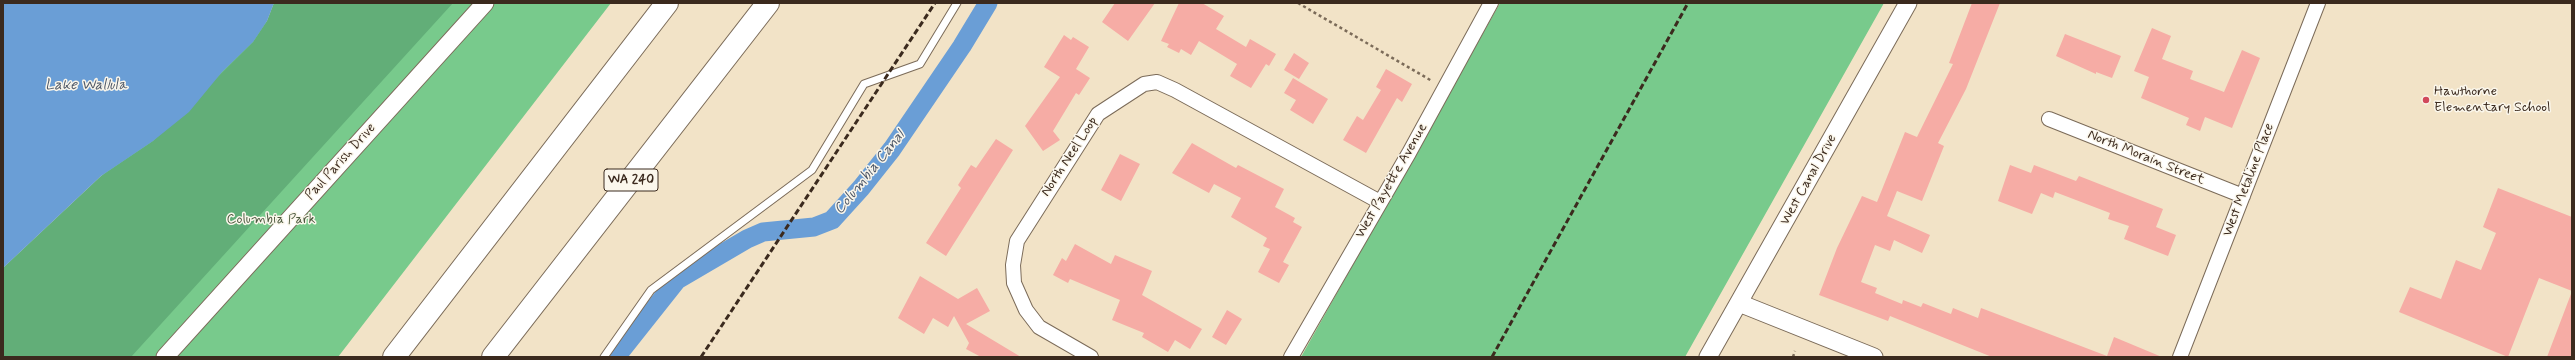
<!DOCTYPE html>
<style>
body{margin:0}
#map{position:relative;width:2575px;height:360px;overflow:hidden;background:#f2e3c7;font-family:Mynerve,sans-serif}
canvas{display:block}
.frame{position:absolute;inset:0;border:4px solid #3b2a1e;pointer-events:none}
</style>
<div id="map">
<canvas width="2575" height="360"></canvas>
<div class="frame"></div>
</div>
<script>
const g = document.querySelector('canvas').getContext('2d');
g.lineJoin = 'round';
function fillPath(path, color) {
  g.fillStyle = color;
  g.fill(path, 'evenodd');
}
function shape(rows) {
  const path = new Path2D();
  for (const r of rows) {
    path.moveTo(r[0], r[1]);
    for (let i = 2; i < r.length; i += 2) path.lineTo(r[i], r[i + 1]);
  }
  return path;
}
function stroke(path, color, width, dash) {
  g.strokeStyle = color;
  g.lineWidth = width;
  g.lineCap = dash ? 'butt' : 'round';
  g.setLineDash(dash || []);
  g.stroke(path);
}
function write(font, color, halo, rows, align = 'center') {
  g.font = font + ' Mynerve,sans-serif';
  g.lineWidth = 3;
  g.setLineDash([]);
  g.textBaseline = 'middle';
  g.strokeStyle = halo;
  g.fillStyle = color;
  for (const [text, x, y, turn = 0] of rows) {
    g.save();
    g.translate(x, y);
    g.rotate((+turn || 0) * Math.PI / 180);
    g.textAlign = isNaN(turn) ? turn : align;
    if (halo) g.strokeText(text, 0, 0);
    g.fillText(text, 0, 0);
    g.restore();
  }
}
const green = shape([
 [274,3,611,3,338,357,3,357,3,268,267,21],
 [1500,3,1884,3,1685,357,1301,357]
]);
const forest = shape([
 [274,3,453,3,131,357,3,357,3,268,101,176,153,141,253,42,267,21]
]);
const water = shape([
 [3,3,274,3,267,21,253,42,222,72,189,112,153,141,101,176,3,268]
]);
const canal = shape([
 [616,357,677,280,747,239,763,232,814,227,832,220,861,188,892,149,962,46,988,3]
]);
const building = shape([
 [1115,3,1155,3,1128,41,1102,22],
 [1179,3,1202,3,1224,16,1216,29,1246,47,1250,39,1276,54,1269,66,1266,64,1251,88,1230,76,1237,64,1199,41,1191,55,1181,49,1179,53,1167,47,1169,44,1161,41],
 [1972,3,2000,3,1966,89,1938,143,1944,146,1922,201,1897,191,1887,216,1930,235,1922,253,1894,240,1890,251,1875,245,1861,282,1877,288,1875,293,1902,304,1903,300,1921,307,1923,303,1951,314,1953,308,1978,318,1981,308,2107,356,2114,337,2162,357,1992,357,1890,316,1888,321,1819,295,1837,248,1862,196,1877,202,1905,132,1917,137,1953,64,1949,63],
 [2152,28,2171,36,2162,59,2193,71,2190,79,2224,92,2242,50,2260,58,2232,128,2205,117,2200,131,2186,125,2189,118,2141,98,2149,77,2134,71],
 [2065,34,2121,56,2112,78,2096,72,2096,74,2056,56],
 [1064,35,1071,40,1073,37,1089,47,1076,69,1090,78,1079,95,1076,93,1053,131,1060,140,1043,151,1025,126,1060,77,1044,67],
 [1294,53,1309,63,1299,79,1284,70],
 [1386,69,1412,84,1402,102,1397,98,1366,153,1343,140,1357,116,1363,120,1381,90,1376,87],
 [1293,78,1328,99,1313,124,1290,110,1296,100,1284,93],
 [996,139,1013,150,946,256,926,243,961,188,958,185,971,165,976,168],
 [1192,143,1236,168,1238,165,1284,189,1275,207,1295,218,1293,222,1302,227,1283,262,1289,265,1279,283,1258,272,1270,249,1263,246,1267,238,1231,217,1241,198,1214,184,1209,193,1172,173],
 [1120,154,1140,164,1121,201,1101,190],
 [2010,165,2031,173,2034,165,2076,181,2079,176,2163,209,2156,227,2176,235,2168,256,2124,239,2129,226,2108,219,2110,213,2055,192,2053,198,2041,193,2032,214,1998,201],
 [2498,188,2572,217,2572,291,2539,278,2508,357,2399,312,2410,287,2441,299,2456,260,2481,270,2496,233,2483,227],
 [1075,244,1111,264,1115,255,1152,271,1142,295,1202,329,1190,349,1175,340,1168,352,1142,337,1144,333,1112,320,1120,300,1070,279,1068,283,1053,275,1062,258,1066,261],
 [920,276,958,299,977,288,990,311,966,324,1021,357,981,357,966,349,969,343,954,316,948,327,933,318,924,334,898,318],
 [2571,294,2572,357,2547,357],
 [1227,310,1242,319,1226,345,1212,337]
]);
const path = shape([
 [1298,3,1432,81],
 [1793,357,1795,351]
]);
const service = shape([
 [604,357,651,290,812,170,864,84,920,64,957,3]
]);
const minor = shape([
 [2049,119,2243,196],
 [1091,357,1039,327,1026,310,1014,283,1013,265,1017,241,1098,114,1144,84,1157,82,1175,90,1380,202],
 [1291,357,1409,153,1491,3],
 [2180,357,2318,3]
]);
const tertiary = shape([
 [1739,303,1874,357],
 [165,357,485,3],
 [1708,357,1908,3]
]);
const motorway = shape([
 [394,357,667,3],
 [493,357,768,3]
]);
const rail = shape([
 [701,357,935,3],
 [1492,357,1688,3]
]);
const markers = [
 [2426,100,4,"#d1495b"]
];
const shields = [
 [631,180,54]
];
const shieldNames = [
 ["WA 240",631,180]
];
const poiNames = [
 ["Hawthorne",2434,92],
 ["Elementary School",2434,108]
];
const streetNames = [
 ["North Neel Loop",1070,157,-57],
 ["North Morain Street",2146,158,22],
 ["Paul Parish Drive",341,162,-48],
 ["West Canal Drive",1809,180,-61],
 ["West Metaline Place",2249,180,-69],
 ["West Payette Avenue",1392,181,-60]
];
const parkNames = [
 ["Columbia Park",271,220]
];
const waterNames = [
 ["Lake Wallula",86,86],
 ["Columbia Canal",870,173,-51]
];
fillPath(green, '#78ca8c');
fillPath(forest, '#62ae78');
fillPath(water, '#6a9ed6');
stroke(canal, '#6a9ed6', 19);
fillPath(building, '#f6aca5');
stroke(service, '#7b6b59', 9);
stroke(minor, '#7b6b59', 16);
stroke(tertiary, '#7b6b59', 19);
stroke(motorway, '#7b6b59', 24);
stroke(path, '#7b6b59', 2.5, [3, 3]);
stroke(service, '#fff', 7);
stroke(minor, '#fff', 14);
stroke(tertiary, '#fff', 17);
stroke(motorway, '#fff', 22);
stroke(rail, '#3b2a1e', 3, [6, 3]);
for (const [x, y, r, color] of markers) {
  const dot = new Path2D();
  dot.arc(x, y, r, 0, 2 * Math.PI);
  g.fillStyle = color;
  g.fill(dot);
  stroke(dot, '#fbf7ec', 1.5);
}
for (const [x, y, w] of shields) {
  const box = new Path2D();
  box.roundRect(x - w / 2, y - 11, w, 22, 3);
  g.fillStyle = '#fbf7ec';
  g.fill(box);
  stroke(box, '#3b2a1e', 1);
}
write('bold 13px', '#3b2a1e', null, shieldNames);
write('14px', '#3b2a1e', '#fbf7ec', poiNames, 'left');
write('14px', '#3b2a1e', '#fbf7ec', streetNames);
write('14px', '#4d5a3f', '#fbf7ec', parkNames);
write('italic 15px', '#4e5868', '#fbf7ec', waterNames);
</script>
